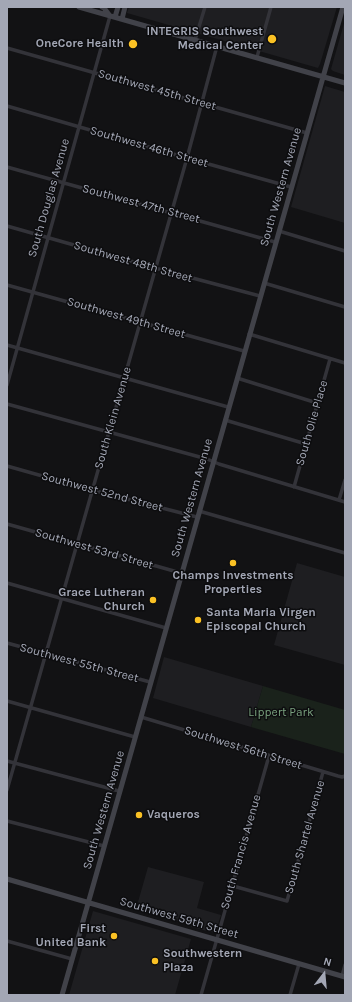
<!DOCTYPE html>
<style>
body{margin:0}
#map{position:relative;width:352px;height:1002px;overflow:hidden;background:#121214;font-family:Karla,sans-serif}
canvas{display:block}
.frame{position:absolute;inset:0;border:8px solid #a3a7b5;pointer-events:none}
.north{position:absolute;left:304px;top:954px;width:40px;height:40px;-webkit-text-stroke:3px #0d0d0f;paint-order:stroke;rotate:16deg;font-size:11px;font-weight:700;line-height:16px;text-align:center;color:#a3a7b5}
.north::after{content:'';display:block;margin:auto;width:14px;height:18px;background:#a3a7b5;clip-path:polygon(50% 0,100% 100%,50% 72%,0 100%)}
</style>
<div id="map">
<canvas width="352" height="1002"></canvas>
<div class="frame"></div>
<div class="north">N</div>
</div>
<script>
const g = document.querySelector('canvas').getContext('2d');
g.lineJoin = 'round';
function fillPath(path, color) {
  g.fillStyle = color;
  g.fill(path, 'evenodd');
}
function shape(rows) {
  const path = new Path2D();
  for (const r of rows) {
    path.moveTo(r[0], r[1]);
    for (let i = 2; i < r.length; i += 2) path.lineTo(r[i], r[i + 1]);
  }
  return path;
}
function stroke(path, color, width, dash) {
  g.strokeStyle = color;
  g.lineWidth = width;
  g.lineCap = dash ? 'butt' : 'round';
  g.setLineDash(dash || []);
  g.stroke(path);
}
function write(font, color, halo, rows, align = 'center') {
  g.font = font + ' Karla,sans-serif';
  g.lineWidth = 3;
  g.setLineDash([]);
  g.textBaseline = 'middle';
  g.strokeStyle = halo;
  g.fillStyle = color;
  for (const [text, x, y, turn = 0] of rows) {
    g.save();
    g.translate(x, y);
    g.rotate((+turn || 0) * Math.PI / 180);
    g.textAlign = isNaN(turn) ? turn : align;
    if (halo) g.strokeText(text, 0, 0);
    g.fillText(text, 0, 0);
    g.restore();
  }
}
const built = shape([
 [129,7,337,7,320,64,318,68,127,13],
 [345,20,345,75,333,71,331,69],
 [325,86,345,92,345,223,291,207],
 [297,563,345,577,345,665,274,645],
 [164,657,263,686,251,727,153,698],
 [148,867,204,882,197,908,221,915,215,933,191,927,192,925,136,909],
 [93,911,191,939,175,995,69,995]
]);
const green = shape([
 [263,686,345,710,345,754,251,727]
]);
const street = shape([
 [195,40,205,7],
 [7,48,307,133],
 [257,57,271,7],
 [7,106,187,158,291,187],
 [7,167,275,242],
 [7,226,155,268,260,296],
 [279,231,345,251],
 [264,283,345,307],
 [7,285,244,351],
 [249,334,345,363],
 [7,345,228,407],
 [237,378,317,403],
 [7,385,110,16],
 [7,404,207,459,219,464,345,502],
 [225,420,306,444],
 [7,466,92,490,197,517],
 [294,487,330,359],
 [339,500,345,480],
 [199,511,345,553],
 [7,524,181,573],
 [7,583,166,628],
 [7,643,150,682],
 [7,701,135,737],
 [141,717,338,776,342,777,345,776],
 [7,761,119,791],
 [7,790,187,158,217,46],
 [7,821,104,846],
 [233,886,287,901,323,772],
 [7,941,72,959],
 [342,976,345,965],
 [201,995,269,756],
 [290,995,299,964]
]);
const secondary = shape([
 [79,7,345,83],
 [102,7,104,8,110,16],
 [115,17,118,7],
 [122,19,125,7],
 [7,879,345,977],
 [62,995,343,7]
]);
const markers = [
 [272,39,5,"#fac124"],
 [133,44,5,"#fac124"],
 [233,563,4,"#fac124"],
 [153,600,4,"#fac124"],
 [198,620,4,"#fac124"],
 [139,815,4,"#fac124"],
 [114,936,4,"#fac124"],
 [155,961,4,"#fac124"]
];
const poiNames = [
 ["INTEGRIS Southwest",263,32],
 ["Medical Center",263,46],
 ["OneCore Health",124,44],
 ["Champs Investments",233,576,"center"],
 ["Properties",233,590,"center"],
 ["Grace Lutheran",145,593],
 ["Church",145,607],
 ["Santa Maria Virgen",206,613,"left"],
 ["Episcopal Church",206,627,"left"],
 ["Vaqueros",147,815,"left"],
 ["First",106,929],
 ["United Bank",106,943],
 ["Southwestern",163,954,"left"],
 ["Plaza",163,968,"left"]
];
const streetNames = [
 ["Southwest 45th Street",157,90,16],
 ["Southwest 46th Street",149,147,16],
 ["South Western Avenue",281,187,-74],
 ["South Douglas Avenue",49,198,-74],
 ["Southwest 47th Street",141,204,15],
 ["Southwest 48th Street",133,262,16],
 ["Southwest 49th Street",126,318,16],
 ["South Klein Avenue",113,418,-74],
 ["South Olie Place",312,423,-74],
 ["Southwest 52nd Street",102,492,15],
 ["South Western Avenue",192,498,-74],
 ["Southwest 53rd Street",94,549,16],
 ["Southwest 55th Street",79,663,15],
 ["Southwest 56th Street",243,748,17],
 ["South Western Avenue",104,810,-74],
 ["South Shartel Avenue",305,837,-74],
 ["South Francis Avenue",241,852,-74],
 ["Southwest 59th Street",179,918,16]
];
const parkNames = [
 ["Lippert Park",281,713]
];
fillPath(built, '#1e1e21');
fillPath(green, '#1a221b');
stroke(street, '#333339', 3.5);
stroke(secondary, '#414249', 5);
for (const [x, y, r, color] of markers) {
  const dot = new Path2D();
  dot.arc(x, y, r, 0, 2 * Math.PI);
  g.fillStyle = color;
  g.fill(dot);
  stroke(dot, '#0d0d0f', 1.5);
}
write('bold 12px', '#a3a7b5', '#0d0d0f', poiNames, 'right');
write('12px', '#a3a7b5', '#0d0d0f', streetNames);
write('12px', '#79a17e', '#0d0d0f', parkNames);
</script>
